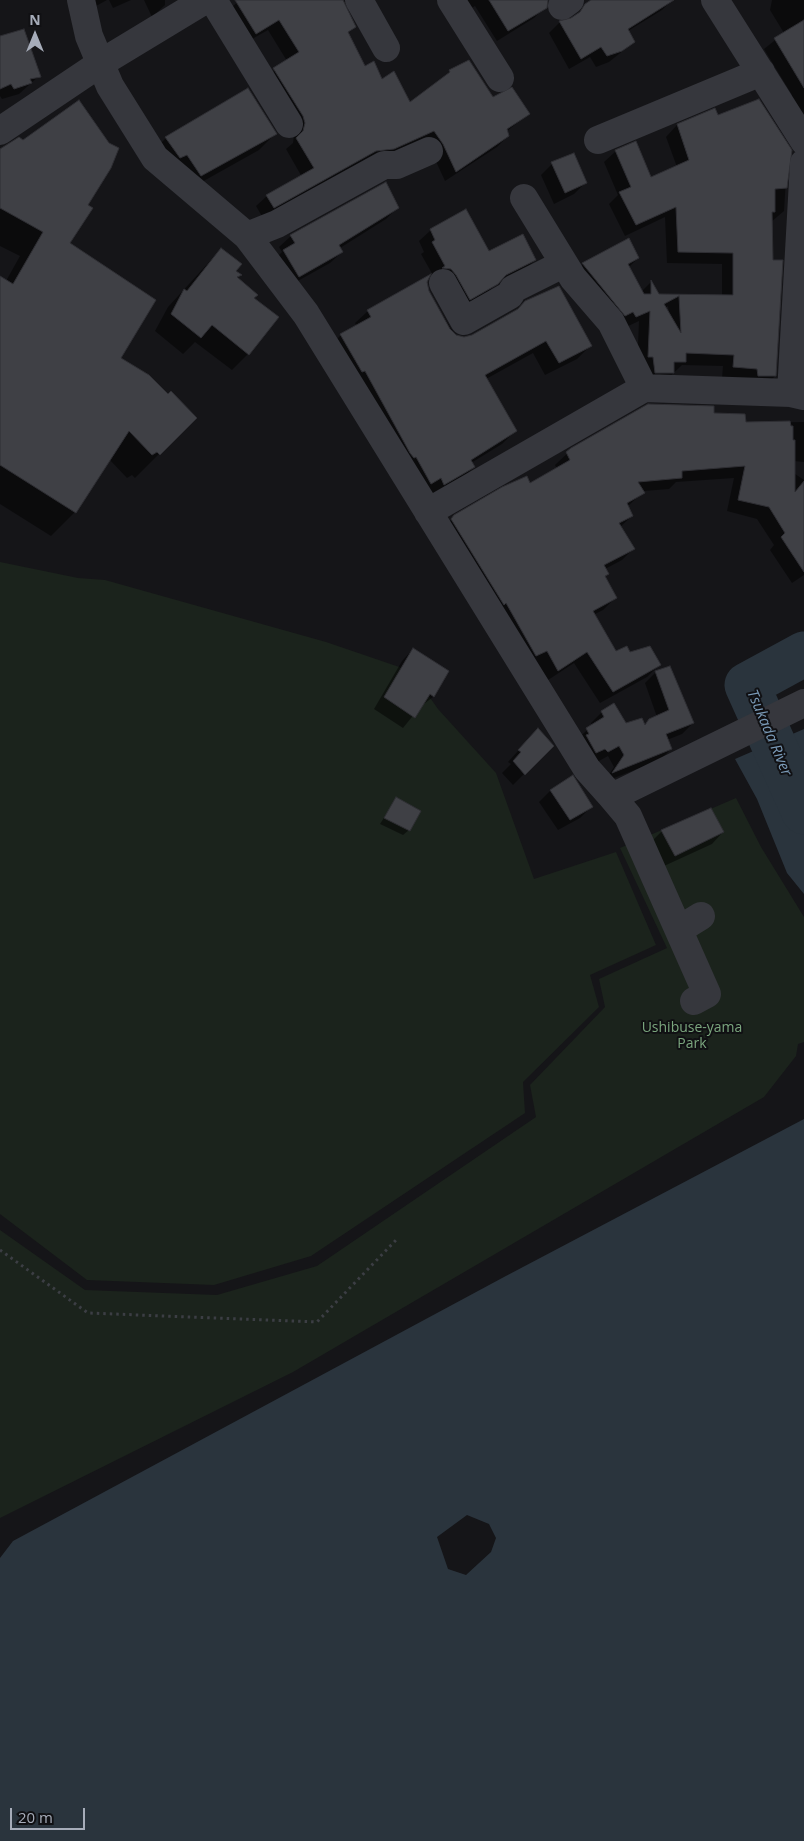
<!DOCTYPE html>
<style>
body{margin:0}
#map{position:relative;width:804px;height:1841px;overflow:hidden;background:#151518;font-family:"Open Sans",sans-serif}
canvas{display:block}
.north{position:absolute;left:10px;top:10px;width:50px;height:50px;-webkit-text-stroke:4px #101013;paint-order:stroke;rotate:0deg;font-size:14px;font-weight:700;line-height:20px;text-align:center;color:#a6acb9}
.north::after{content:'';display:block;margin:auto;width:18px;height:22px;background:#a6acb9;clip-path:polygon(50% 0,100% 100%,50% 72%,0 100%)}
.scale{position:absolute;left:10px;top:1808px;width:75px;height:22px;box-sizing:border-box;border:2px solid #a6acb9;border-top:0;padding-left:6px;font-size:15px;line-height:18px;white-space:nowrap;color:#a6acb9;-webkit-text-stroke:4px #101013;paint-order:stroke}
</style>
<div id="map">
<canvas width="804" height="1841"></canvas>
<div class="north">N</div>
<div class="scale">20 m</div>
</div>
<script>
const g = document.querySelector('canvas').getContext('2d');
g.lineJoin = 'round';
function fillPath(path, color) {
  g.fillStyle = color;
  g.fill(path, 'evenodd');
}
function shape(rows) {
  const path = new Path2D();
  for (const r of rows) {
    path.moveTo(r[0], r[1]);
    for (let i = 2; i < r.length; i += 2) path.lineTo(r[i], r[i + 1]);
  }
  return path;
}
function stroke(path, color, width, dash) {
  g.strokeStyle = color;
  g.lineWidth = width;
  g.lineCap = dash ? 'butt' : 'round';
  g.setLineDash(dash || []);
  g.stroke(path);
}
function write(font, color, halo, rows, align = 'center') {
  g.font = font + ' "Open Sans",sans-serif';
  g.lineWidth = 4;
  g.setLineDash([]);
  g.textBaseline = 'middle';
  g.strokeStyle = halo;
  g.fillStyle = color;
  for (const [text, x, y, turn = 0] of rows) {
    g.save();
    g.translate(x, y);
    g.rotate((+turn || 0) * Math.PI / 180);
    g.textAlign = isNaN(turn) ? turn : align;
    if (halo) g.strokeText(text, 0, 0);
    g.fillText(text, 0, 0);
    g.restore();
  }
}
const green = shape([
 [0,562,78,578,105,580,326,642,411,671,438,709,496,773,534,879,616,852,656,945,590,975,599,1007,523,1082,525,1113,311,1256,214,1285,87,1280,0,1214],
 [736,798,761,847,804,917,804,1042,798,1044,796,1056,764,1097,293,1372,0,1518,0,1230,85,1290,217,1295,317,1266,536,1117,530,1085,605,1007,599,979,667,948,620,848]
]);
const water = shape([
 [804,729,804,894,787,873,757,799,735,759],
 [804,1119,804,1841,0,1841,0,1558,13,1541,504,1277],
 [467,1515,489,1524,496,1538,491,1552,466,1575,448,1569,437,1537]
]);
const shadow = shape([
 [94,0,107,0,96,6],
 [109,0,131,0,113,8],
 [144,0,165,0,165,5,152,17],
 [240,0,316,0,355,27,348,33,364,68,409,104,439,82,450,71,493,99,528,114,506,132,508,136,497,147,445,181,433,155,263,218,256,206,267,196,302,177,286,149,293,143,294,135,263,80,287,61,268,30,245,43,225,13],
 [460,0,547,0,545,7,534,18,497,41,475,6,466,11],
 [594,0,672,0,662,10,628,31,634,42,609,62,596,67,590,57,569,69,549,33,560,22,572,20,586,5],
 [772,0,804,0,804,126,782,104,792,95,764,49,784,33,770,10],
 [0,37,39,76,19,94,2,99,0,96],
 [715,110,717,116,787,162,784,211,771,222,775,376,764,387,722,378,723,366,682,365,662,384,637,368,639,321,624,328,572,276,583,264,628,240,638,258,629,267,642,291,651,282,658,295,722,296,722,264,667,263,665,217,625,236,609,204,618,195,604,162,616,151,651,179,677,167,666,137,677,125],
 [668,306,669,314,665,308],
 [276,133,259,150,184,192,149,155,166,138],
 [0,149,86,205,68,243,119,359,195,418,135,478,132,475,127,478,109,459,75,512,51,536,0,504,0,277,6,281,20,256,0,246],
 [552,164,586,182,574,194,554,204,541,175],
 [398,207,386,219,340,248,342,252,330,263,287,287,272,262,282,252,279,247,291,236],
 [431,230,488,252,535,260,524,271,495,285,485,295,458,310,434,277,421,254,424,252,419,241],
 [221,249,240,275,236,279,253,298,248,354,232,370,195,342,183,354,155,331,168,307],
 [426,282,428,291,455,335,463,338,472,336,516,311,590,346,577,359,545,375,533,353,486,379,515,431,502,444,471,463,474,467,461,480,430,497,328,348,341,335,357,326,355,323,368,311],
 [713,414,745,423,804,422,804,462,773,459,804,480,804,575,792,583,770,550,774,545,757,519,727,511,734,478,676,482,669,489,644,491,627,507,632,516,620,527,634,548,622,560,605,569,607,574,604,577,615,598,603,610,593,615,616,653,630,654,659,665,647,677,600,703,574,663,545,682,442,529,455,516,530,484,557,469,555,465,572,449],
 [413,649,448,671,433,697,420,707,403,728,374,709,402,661],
 [656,672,693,723,682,734,667,740,671,749,660,760,604,782,614,767,608,756,597,762,576,740,592,726,591,723,602,712,626,724,644,726,657,717,645,683],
 [527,741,552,746,513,785,502,773,511,764,508,762],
 [551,790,591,807,580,818,558,830,539,802],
 [396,799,409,830,403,835,380,824],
 [662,831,723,832,712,844,664,866,651,842]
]);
const river = shape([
 [804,654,747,685,804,812]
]);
const building = shape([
 [235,0,343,0,356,27,348,32,365,66,374,61,382,79,394,71,410,102,450,72,449,70,469,60,493,97,512,87,530,114,507,129,509,136,456,172,443,144,434,131,394,149,376,151,274,208,266,195,314,168,296,138,303,131,305,123,303,116,273,68,299,52,279,20,256,34,235,0],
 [489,0,548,0,547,8,508,31,489,0],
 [591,0,674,0,628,29,635,42,622,51,607,56,601,47,581,59,559,21,571,18,580,12,585,4,591,0],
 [804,20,804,88,774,38,804,20],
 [24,29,41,77,30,79,32,83,14,89,11,84,0,89,0,36,24,29],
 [248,88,277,134,201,176,187,155,180,158,165,137,248,88],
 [759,99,792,150,787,188,775,189,775,212,772,212,773,260,783,260,776,376,758,376,757,369,733,367,734,355,686,353,686,362,674,362,674,373,655,373,653,357,648,357,650,311,636,317,633,312,625,316,582,263,629,238,639,258,628,264,644,294,651,294,651,280,659,294,733,295,733,253,678,252,676,207,636,225,619,192,631,187,615,150,636,141,651,177,689,160,677,124,715,108,718,115,759,99],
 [679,296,681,333,664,304,679,296],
 [79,100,109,143,119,148,111,168,88,205,93,208,70,243,156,300,121,358,149,375,168,394,171,391,197,418,160,455,157,452,152,455,129,431,76,513,0,465,0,276,13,284,43,232,0,208,0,149,19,137,23,140,79,100],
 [574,153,587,183,565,193,551,162,574,153],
 [386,182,399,208,339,245,343,252,299,277,283,250,295,243,290,235,386,182],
 [466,209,489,251,523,234,536,260,506,275,498,284,470,300,456,275,451,269,442,268,445,266,432,242,435,240,430,229,466,209],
 [221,248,242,264,236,271,242,275,237,277,258,295,254,298,279,317,249,355,212,325,201,338,171,314,184,289,187,291,221,248],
 [431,274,427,282,429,291,450,329,456,335,464,337,472,335,518,309,525,301,559,286,592,346,559,363,546,341,485,375,517,431,471,460,475,467,444,485,441,478,431,484,416,457,414,458,410,453,365,371,362,372,340,334,371,317,367,310,431,274],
 [648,404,714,406,714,413,745,414,746,422,790,421,791,426,793,426,793,440,795,440,795,492,804,481,804,572,781,537,785,533,769,507,738,500,745,466,682,471,682,478,638,482,645,493,627,503,633,516,619,523,635,549,604,565,609,574,605,576,617,598,593,611,616,651,627,646,630,652,650,646,661,665,613,692,587,652,558,671,547,651,536,656,506,603,504,605,451,519,454,515,502,487,527,476,530,483,570,460,566,452,571,448,648,404],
 [413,648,449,671,434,697,430,694,415,718,384,697,413,648],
 [670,666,694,723,666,734,672,749,612,773,624,755,619,746,608,752,605,749,596,753,586,735,589,734,586,728,604,717,601,711,614,703,626,723,642,718,645,725,649,719,669,710,655,671,670,666],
 [538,728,554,746,525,775,513,761,521,752,518,750,538,728],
 [573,775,593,807,570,820,550,790,573,775],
 [396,797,421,811,410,831,384,818,396,797],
 [711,808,724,832,675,856,661,830,711,808]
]);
const path = shape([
 [0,1250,88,1313,317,1322,397,1239]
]);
const minor = shape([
 [81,0,89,36,110,86,155,158,247,236,306,314,587,769,612,797,804,703],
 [213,0,289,124],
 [359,0,386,48],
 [451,0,500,78],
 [715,0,804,141],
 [562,6,570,0],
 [0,131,101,63,205,0],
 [598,140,761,72],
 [524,198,573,278,611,322,644,388],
 [247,236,277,224,384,165,397,165,429,151],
 [443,283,464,321,510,295,513,289,563,264],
 [791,393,804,163],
 [428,512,644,388,791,393,804,396],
 [612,797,628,816,707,994,694,1001],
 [680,929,701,916]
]);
const parkNames = [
 ["Ushibuse-yama",692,1028],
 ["Park",692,1044]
];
const waterNames = [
 ["Tsukada River",769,733,67]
];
fillPath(green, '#1b231c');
fillPath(water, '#2a343d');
fillPath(shadow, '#0007');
stroke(river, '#2a343d', 45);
fillPath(building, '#3f4045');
stroke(building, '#2f2f34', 1);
stroke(path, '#3c3e44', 3, [2.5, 4]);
stroke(minor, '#36373d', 28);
write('14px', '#7ba67e', '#101013', parkNames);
write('italic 15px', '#7a9ab7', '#101013', waterNames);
</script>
